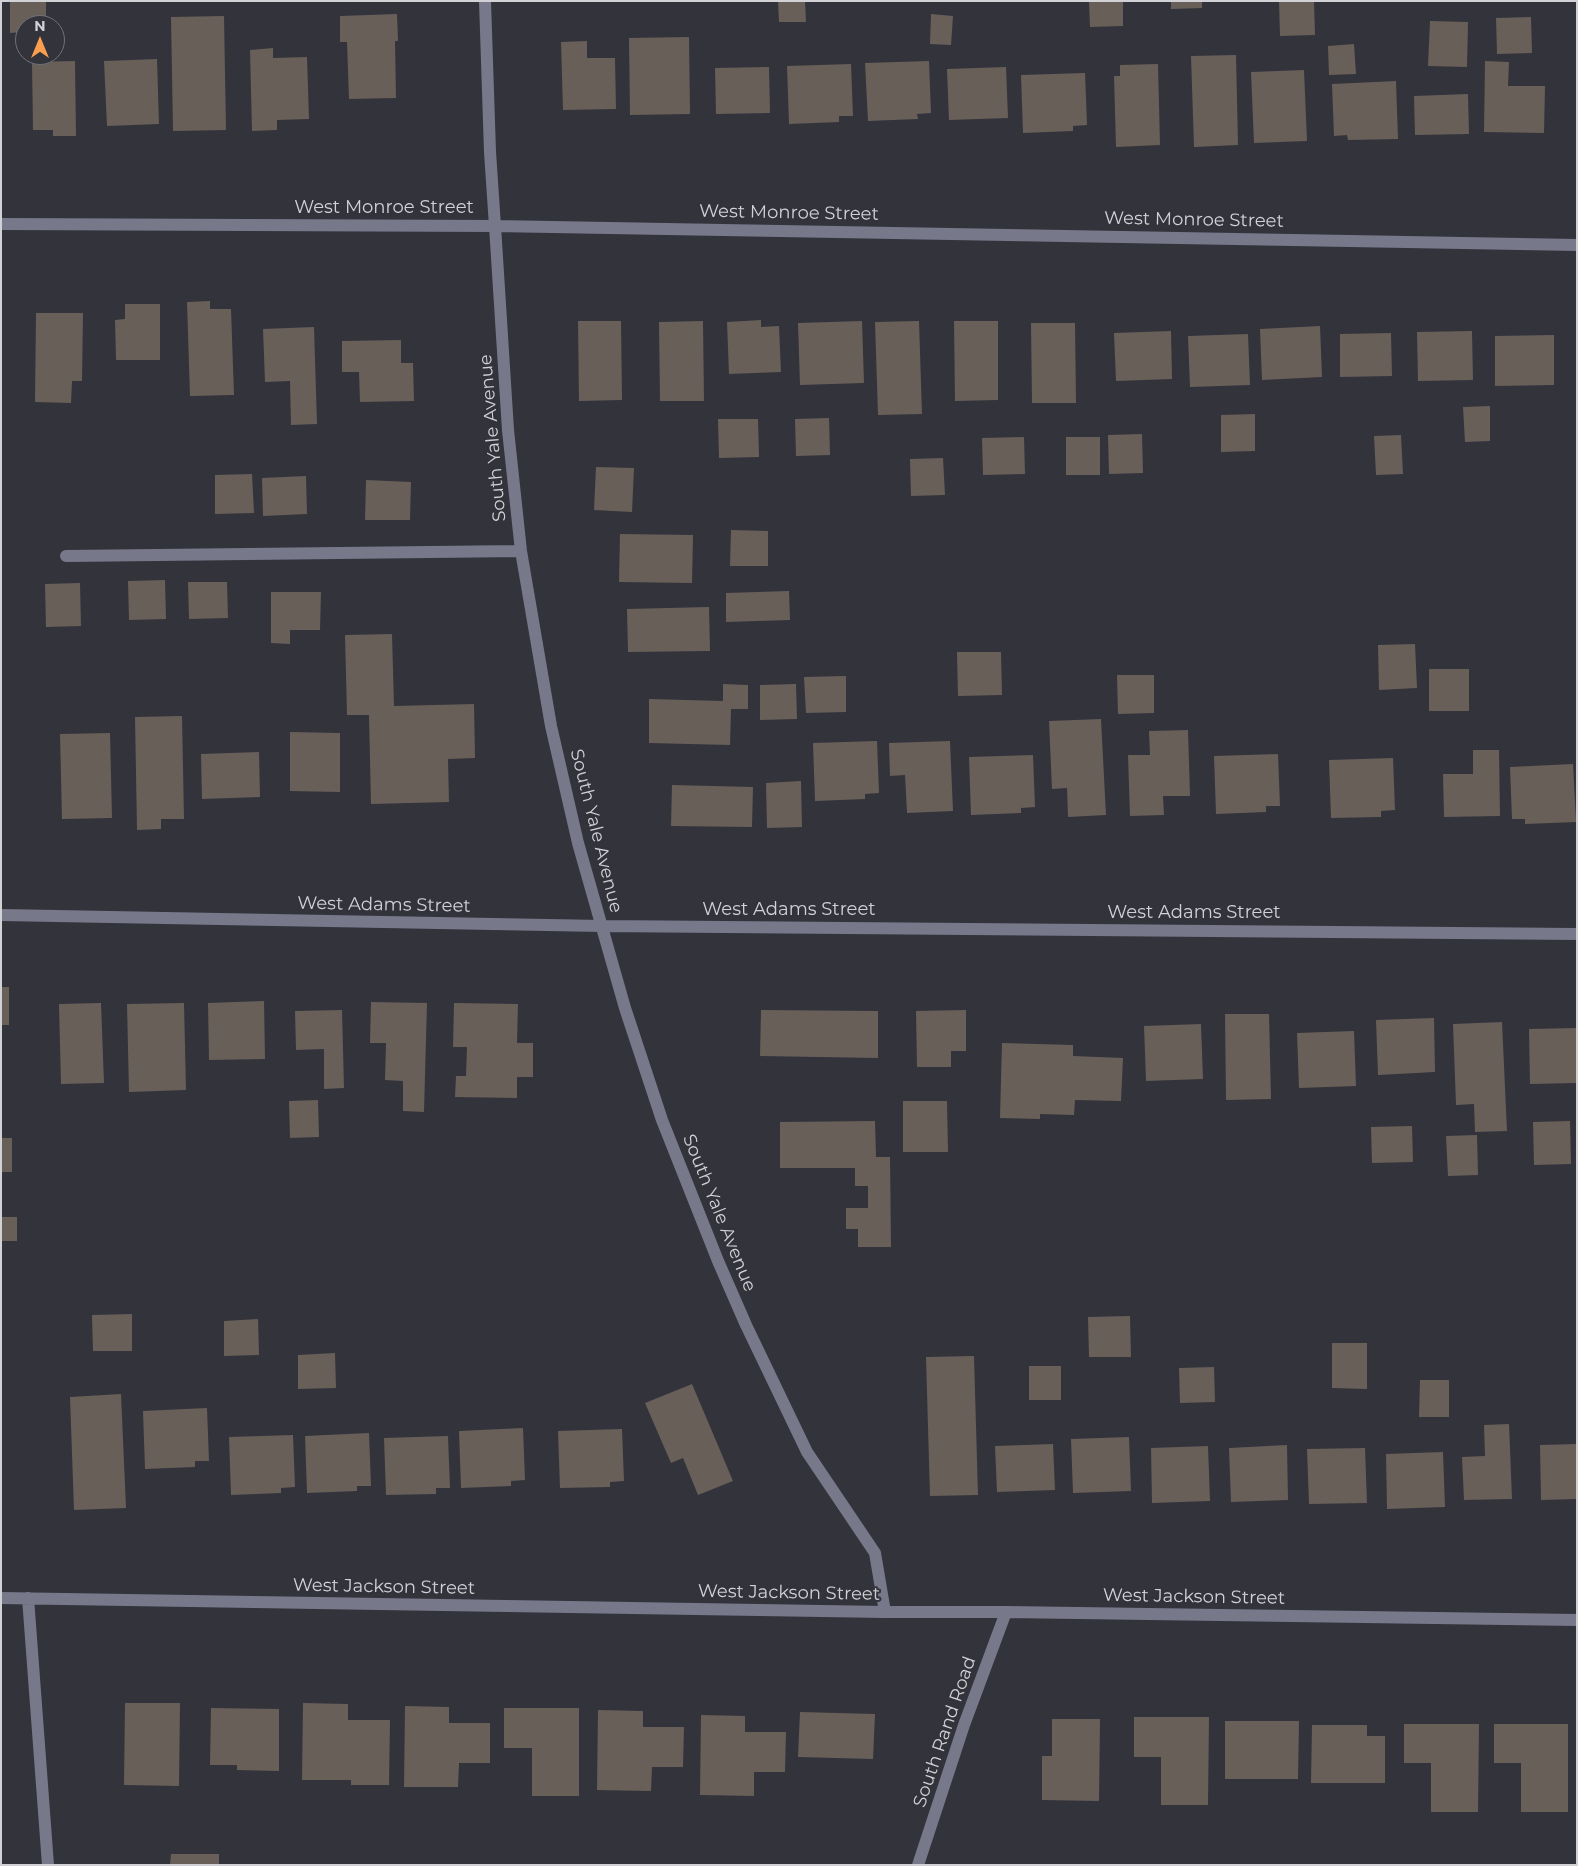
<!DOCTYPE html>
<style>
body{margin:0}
#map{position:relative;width:1578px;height:1866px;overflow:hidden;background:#33333c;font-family:Montserrat,sans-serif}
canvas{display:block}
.frame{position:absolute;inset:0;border:2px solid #d1d1d6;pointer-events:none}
.north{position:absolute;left:15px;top:15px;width:50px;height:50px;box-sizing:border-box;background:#33333c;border:1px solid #72727a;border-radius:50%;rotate:0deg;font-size:14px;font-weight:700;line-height:20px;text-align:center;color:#d1d1d6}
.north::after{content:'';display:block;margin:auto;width:18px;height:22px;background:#fa9f4f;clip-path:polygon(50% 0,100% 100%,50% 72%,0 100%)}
</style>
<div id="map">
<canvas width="1578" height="1866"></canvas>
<div class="frame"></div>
<div class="north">N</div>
</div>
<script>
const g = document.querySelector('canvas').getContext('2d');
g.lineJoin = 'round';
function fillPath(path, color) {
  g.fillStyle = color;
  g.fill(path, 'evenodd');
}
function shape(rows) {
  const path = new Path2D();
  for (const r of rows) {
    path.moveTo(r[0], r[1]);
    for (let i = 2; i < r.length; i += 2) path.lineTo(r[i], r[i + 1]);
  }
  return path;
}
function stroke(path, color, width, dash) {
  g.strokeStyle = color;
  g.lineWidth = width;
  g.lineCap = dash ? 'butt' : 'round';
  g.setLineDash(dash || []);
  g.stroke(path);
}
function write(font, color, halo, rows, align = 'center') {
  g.font = font + ' Montserrat,sans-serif';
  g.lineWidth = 4;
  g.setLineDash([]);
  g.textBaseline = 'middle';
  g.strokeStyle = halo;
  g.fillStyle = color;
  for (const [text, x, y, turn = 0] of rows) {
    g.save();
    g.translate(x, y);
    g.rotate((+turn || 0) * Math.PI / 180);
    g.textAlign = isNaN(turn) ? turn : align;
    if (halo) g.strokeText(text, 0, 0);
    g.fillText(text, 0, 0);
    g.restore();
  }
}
const building = shape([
 [10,1,46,1,46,25,25,25,25,32,10,33],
 [778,1,805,1,806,22,779,22],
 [1089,1,1123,1,1123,26,1090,27],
 [1171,1,1202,1,1202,8,1171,9],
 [1279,1,1314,1,1315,35,1280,36],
 [397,14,398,41,395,41,396,98,349,99,347,42,340,42,340,16],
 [931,14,953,16,951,45,930,44],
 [224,16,226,130,173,131,171,17],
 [1531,17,1532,53,1497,54,1496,18],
 [1430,21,1468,22,1467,67,1428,66],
 [689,37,690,114,630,115,629,38],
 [587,41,587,58,615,58,616,109,563,110,561,42],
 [1354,44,1356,74,1329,75,1328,46],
 [273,48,273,58,307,57,309,119,277,120,277,130,252,131,250,50],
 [1236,55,1238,145,1194,147,1191,56],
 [157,59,159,124,107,126,104,61],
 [75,61,76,136,53,136,53,130,33,130,32,62],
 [929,61,931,113,917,114,918,119,868,121,865,63],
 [1485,61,1509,62,1508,86,1545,86,1544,133,1484,132],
 [851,64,853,116,839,116,839,122,789,124,787,66],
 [1158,64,1160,145,1116,147,1114,76,1120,76,1120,65],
 [769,67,770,113,716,114,715,68],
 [1006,67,1008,118,949,120,947,69],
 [1304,70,1307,141,1254,143,1251,72],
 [1085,73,1087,125,1073,126,1073,131,1023,133,1021,75],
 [1396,81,1398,139,1348,140,1347,135,1334,136,1332,84],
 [1468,94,1469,134,1415,135,1414,96],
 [210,301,210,309,231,309,234,395,190,396,187,302],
 [125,304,160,304,160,360,116,360,115,320,125,319],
 [36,313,83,313,82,381,72,381,71,403,35,402],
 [761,320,761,327,779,326,781,372,729,374,727,322],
 [578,321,621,321,622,400,579,401],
 [703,321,704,401,660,401,659,322],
 [862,321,864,383,800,385,798,323],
 [919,321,922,414,878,415,875,322],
 [954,321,998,321,998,400,955,401],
 [1031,323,1075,323,1076,403,1032,403],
 [1320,326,1322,377,1262,380,1260,329],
 [314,327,317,424,291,425,290,381,265,382,263,329],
 [1171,331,1172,379,1116,381,1114,333],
 [1472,331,1473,380,1418,381,1417,332],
 [1391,333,1392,376,1340,377,1340,334],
 [1248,334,1250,385,1190,387,1188,336],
 [1554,335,1554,385,1495,386,1495,336],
 [401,340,401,363,413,363,414,401,360,402,359,372,342,372,342,341],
 [1490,406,1490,441,1465,442,1463,407],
 [1255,414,1255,451,1221,452,1221,415],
 [829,418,830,455,796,456,795,419],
 [718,419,758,419,759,457,719,458],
 [1142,434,1143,473,1109,474,1108,435],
 [1401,435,1403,474,1376,475,1374,436],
 [1024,437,1025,474,983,475,982,438],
 [1066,437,1100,437,1100,475,1066,475],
 [943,458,945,495,911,496,910,459],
 [596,467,634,468,632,512,594,510],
 [252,474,254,513,215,514,215,475],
 [306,476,307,514,263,516,262,478],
 [366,480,411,482,410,520,365,520],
 [731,530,768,531,768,566,730,566],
 [620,534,693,535,692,583,619,582],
 [165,580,166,619,129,620,128,581],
 [188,582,227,582,228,618,189,619],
 [80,583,81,626,46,627,45,584],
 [789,591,790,620,726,622,726,593],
 [271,592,321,592,320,630,290,630,290,644,271,643],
 [709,607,710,651,628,652,627,609],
 [392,634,394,706,474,704,475,758,448,759,449,802,371,804,369,715,347,715,345,635],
 [1415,644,1417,688,1379,690,1378,645],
 [957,652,1001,652,1002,695,958,696],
 [1429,669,1469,669,1469,711,1429,711],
 [1117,675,1154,675,1154,713,1118,714],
 [846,676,846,712,806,713,804,677],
 [723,684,748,685,748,709,731,709,730,745,649,743,649,699,723,701],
 [796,684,797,719,760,720,760,685],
 [182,716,184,819,161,819,161,829,137,830,135,717],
 [1101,719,1106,815,1068,817,1067,788,1052,789,1049,721],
 [1188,730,1190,796,1163,796,1164,815,1130,816,1128,755,1150,755,1149,731],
 [290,732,340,733,340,792,290,791],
 [110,733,112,818,62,819,60,734],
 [877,741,879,793,865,794,865,799,815,801,813,743],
 [950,741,953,811,907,813,905,775,890,776,889,743],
 [1473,750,1499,750,1500,816,1444,817,1443,774,1473,774],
 [259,752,260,797,202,799,201,754],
 [1278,754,1280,806,1266,806,1266,812,1216,814,1214,756],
 [1033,755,1035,807,1021,808,1021,813,971,815,969,757],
 [1393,758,1395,810,1381,811,1381,817,1331,818,1329,760],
 [1573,764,1576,822,1525,824,1525,819,1512,819,1510,767],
 [801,781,802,827,767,828,766,783],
 [672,785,753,787,752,827,671,826],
 [1,987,9,987,9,1025,1,1025],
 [264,1001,265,1059,209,1060,208,1003],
 [371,1002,427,1003,424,1112,403,1111,403,1081,385,1080,386,1043,370,1043],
 [101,1003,104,1083,61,1084,59,1004],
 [184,1003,186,1090,129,1092,127,1004],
 [454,1003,518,1004,517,1043,533,1043,533,1077,517,1077,517,1098,455,1097,456,1076,466,1076,467,1047,453,1047],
 [342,1010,344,1088,324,1089,324,1049,296,1050,295,1011],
 [761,1010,878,1011,878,1058,760,1056],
 [966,1010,966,1051,951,1051,951,1067,917,1067,916,1011],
 [1225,1014,1269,1014,1271,1099,1226,1100],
 [1434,1018,1435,1072,1378,1075,1376,1020],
 [1502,1022,1507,1131,1475,1132,1474,1104,1456,1105,1453,1024],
 [1201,1024,1203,1079,1146,1081,1144,1026],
 [1577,1028,1577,1083,1530,1084,1529,1029],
 [1354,1031,1356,1086,1299,1088,1297,1033],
 [1002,1043,1073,1045,1073,1056,1123,1058,1121,1101,1075,1100,1074,1115,1040,1114,1040,1119,1000,1118],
 [318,1100,319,1137,290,1138,289,1101],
 [903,1101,947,1101,948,1152,903,1152],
 [875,1121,876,1157,890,1157,891,1247,858,1247,858,1229,846,1229,846,1208,868,1208,868,1186,855,1186,855,1168,780,1168,780,1122],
 [1570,1121,1571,1164,1534,1165,1533,1122],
 [1412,1126,1413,1162,1372,1163,1371,1127],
 [1477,1135,1478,1175,1448,1176,1446,1136],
 [1,1138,12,1138,12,1172,1,1172],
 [1,1217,17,1217,17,1241,1,1241],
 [132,1314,132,1351,93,1351,92,1315],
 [1130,1316,1131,1357,1089,1357,1088,1317],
 [258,1319,259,1355,224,1356,224,1321],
 [1332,1343,1367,1343,1367,1389,1332,1388],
 [335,1353,336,1388,298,1389,298,1355],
 [974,1356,978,1495,930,1496,926,1357],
 [1029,1366,1061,1366,1061,1400,1029,1400],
 [1214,1367,1215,1402,1180,1403,1179,1368],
 [1420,1380,1449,1380,1449,1417,1419,1417],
 [692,1384,733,1481,698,1495,683,1458,671,1463,645,1403],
 [121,1394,126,1508,74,1510,70,1397],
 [207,1408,209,1461,195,1461,195,1467,145,1469,143,1411],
 [1509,1424,1512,1499,1464,1500,1462,1457,1485,1456,1484,1425],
 [523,1428,525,1480,511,1481,511,1486,461,1488,459,1431],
 [622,1429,624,1481,610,1482,610,1487,560,1488,558,1431],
 [369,1433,371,1486,357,1486,357,1491,307,1493,305,1436],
 [293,1435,295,1487,281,1488,281,1493,231,1495,229,1437],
 [448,1436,450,1488,436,1488,436,1494,386,1495,384,1438],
 [1129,1437,1131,1491,1073,1493,1071,1439],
 [1053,1444,1055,1490,997,1492,995,1446],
 [1577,1444,1577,1499,1541,1500,1540,1445],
 [1287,1445,1288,1500,1231,1502,1229,1448],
 [1208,1446,1210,1501,1152,1503,1151,1448],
 [1365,1448,1367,1503,1309,1504,1307,1449],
 [1443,1452,1445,1507,1387,1509,1386,1454],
 [125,1703,180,1703,179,1786,124,1785],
 [303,1703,348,1704,348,1720,390,1720,389,1785,351,1785,351,1780,302,1780],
 [405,1706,449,1707,449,1723,490,1723,490,1763,459,1763,458,1787,404,1787],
 [211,1708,279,1709,279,1771,237,1770,237,1765,210,1765],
 [504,1708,579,1708,579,1796,532,1796,532,1748,504,1748],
 [598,1710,643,1711,643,1727,684,1727,683,1767,652,1767,651,1791,597,1790],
 [800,1712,875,1714,873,1759,798,1757],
 [701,1715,745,1716,745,1732,786,1732,785,1772,754,1772,754,1796,700,1795],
 [1134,1717,1209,1717,1208,1805,1161,1805,1161,1757,1134,1757],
 [1052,1719,1100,1719,1099,1801,1042,1800,1042,1756,1052,1756],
 [1225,1721,1299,1721,1298,1779,1225,1779],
 [1404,1724,1479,1724,1478,1812,1431,1812,1431,1763,1404,1763],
 [1494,1724,1568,1724,1568,1812,1521,1812,1521,1763,1494,1763],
 [1312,1725,1367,1725,1367,1736,1385,1736,1385,1783,1311,1783],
 [171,1854,219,1854,219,1865,170,1865]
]);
const minor = shape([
 [485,1,490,152,495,226,508,430,521,551,551,726,578,843,625,1008,662,1120,718,1261,746,1325,807,1452,875,1553,885,1612],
 [1,224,495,226,1577,245],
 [66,556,521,551],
 [1,915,602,926,1577,934],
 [1,1598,885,1612,1006,1612,1577,1620],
 [28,1598,48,1865],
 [918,1865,964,1725,1006,1612]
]);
const streetNames = [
 ["West Monroe Street",384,208],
 ["West Monroe Street",789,213,1],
 ["West Monroe Street",1194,220,1],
 ["South Yale Avenue",493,438,-95],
 ["South Yale Avenue",596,831,76],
 ["West Adams Street",384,905,1],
 ["West Adams Street",789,910],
 ["West Adams Street",1194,913],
 ["South Yale Avenue",719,1213,68],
 ["West Jackson Street",384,1587,1],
 ["West Jackson Street",789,1593,1],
 ["West Jackson Street",1194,1597,1],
 ["South Rand Road",945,1732,-71]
];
fillPath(building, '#685f59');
stroke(minor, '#78788b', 12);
write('18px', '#d1d1d6', '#33333c', streetNames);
</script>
